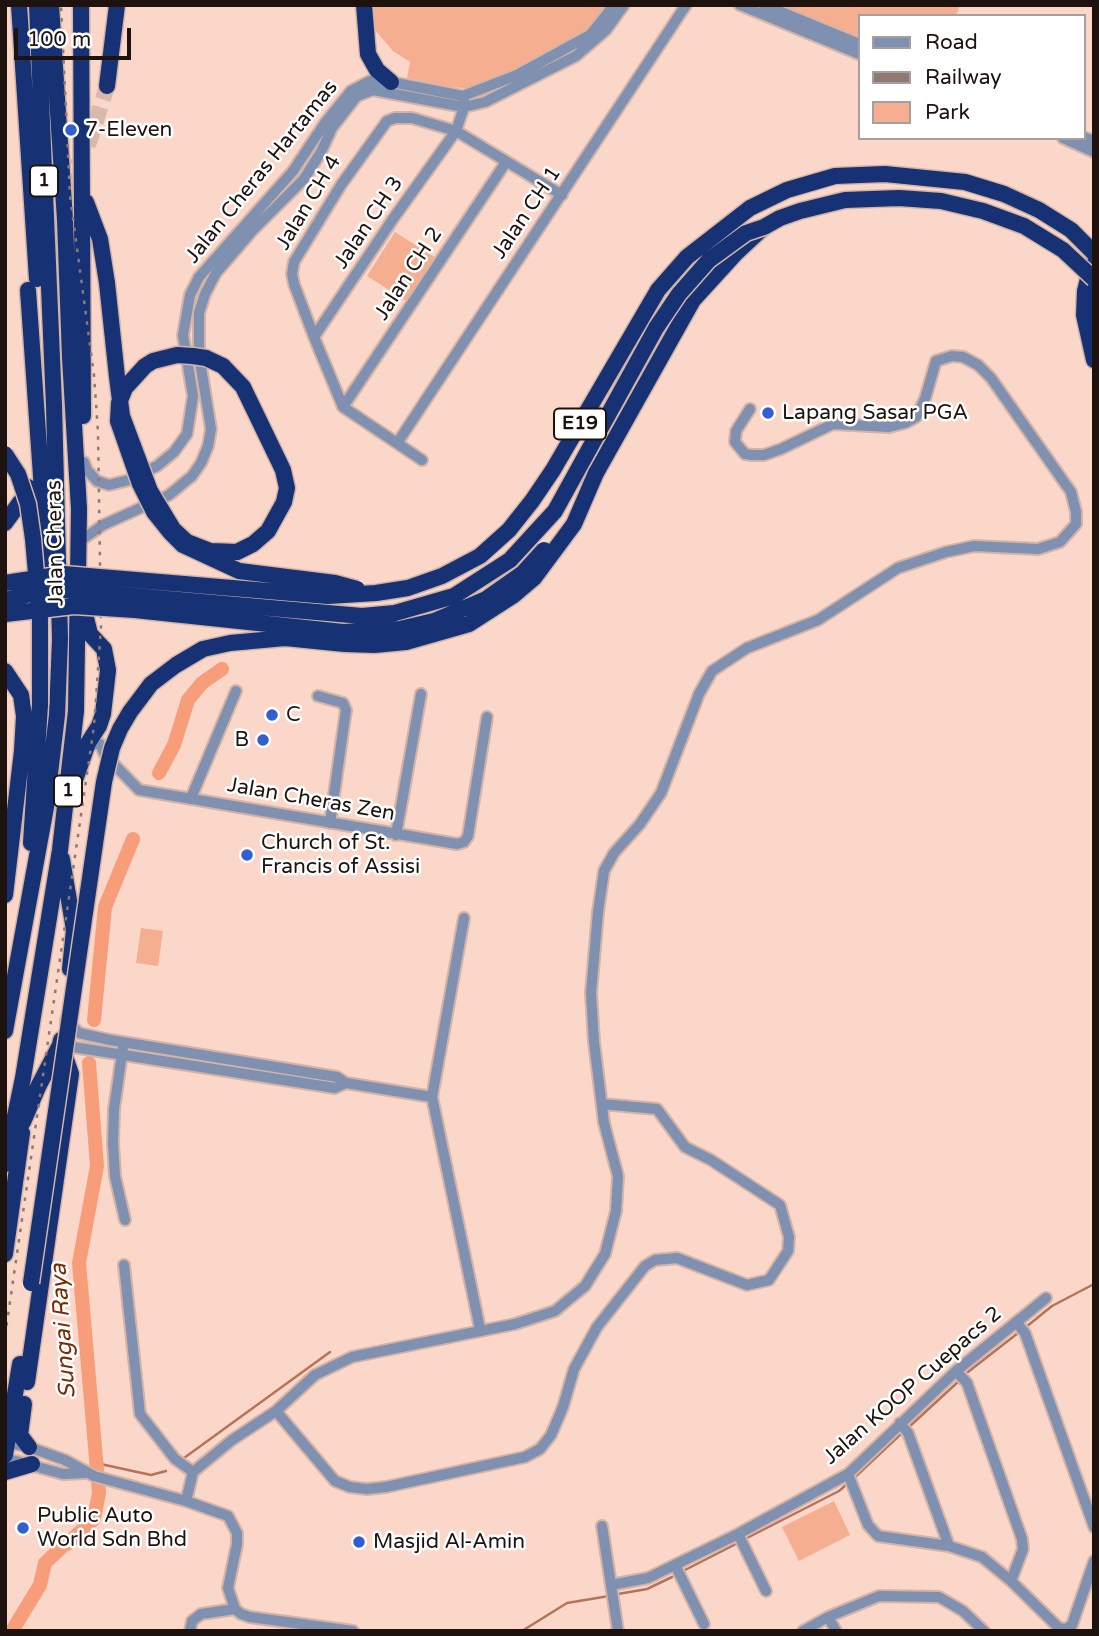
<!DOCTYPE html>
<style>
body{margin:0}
#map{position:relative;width:1099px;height:1636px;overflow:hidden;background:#fbd7c9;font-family:"Varela Round",sans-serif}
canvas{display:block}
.frame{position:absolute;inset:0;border:7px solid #1e120e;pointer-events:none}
.legend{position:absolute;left:858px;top:14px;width:228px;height:126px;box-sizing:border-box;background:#fff;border:2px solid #a5a09f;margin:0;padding:9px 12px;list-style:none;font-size:21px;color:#1e120e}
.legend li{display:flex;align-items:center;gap:14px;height:35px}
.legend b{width:35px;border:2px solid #a5a09f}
.scale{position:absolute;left:14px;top:28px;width:117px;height:32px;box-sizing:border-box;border:4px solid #1e120e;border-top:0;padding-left:9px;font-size:21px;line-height:24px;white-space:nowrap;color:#1e120e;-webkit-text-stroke:5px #fff;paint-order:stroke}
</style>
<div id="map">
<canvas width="1099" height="1636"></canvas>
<div class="frame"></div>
<ul class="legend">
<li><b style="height:9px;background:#7f90b1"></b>Road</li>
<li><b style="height:9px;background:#917970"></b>Railway</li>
<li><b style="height:19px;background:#f6ae91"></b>Park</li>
</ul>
<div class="scale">100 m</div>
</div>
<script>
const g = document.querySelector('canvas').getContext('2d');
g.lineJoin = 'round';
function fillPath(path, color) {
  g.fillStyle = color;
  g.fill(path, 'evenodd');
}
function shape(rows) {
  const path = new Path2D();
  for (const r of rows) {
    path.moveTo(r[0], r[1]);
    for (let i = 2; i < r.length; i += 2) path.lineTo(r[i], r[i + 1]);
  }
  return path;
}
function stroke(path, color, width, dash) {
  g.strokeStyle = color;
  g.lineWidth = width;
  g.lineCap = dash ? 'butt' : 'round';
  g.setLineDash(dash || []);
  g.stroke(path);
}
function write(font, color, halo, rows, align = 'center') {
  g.font = font + ' "Varela Round",sans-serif';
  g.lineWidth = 5;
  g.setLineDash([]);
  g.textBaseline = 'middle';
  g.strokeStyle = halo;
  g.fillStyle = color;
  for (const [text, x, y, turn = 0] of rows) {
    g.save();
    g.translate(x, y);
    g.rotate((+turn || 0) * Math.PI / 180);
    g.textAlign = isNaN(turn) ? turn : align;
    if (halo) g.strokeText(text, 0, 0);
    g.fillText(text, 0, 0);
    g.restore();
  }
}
const green = shape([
 [373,5,610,5,600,19,571,42,511,76,478,89,451,87,407,78,410,62,393,51,374,29],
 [778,5,960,5,956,16,859,16,859,38],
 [395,232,436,258,408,302,367,276],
 [141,928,163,931,158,966,136,963],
 [834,1501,850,1535,799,1561,782,1527]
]);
const stream = shape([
 [1026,1327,1052,1306,1094,1284],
 [968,1372,1018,1333],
 [910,1426,959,1381],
 [184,1458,330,1352],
 [96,1463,151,1475,166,1471],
 [854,1478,902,1433],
 [747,1538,839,1491,846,1485],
 [683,1571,736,1544],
 [618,1594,647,1589,672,1577],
 [522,1631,567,1603,609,1596]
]);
const river = shape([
 [159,773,174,745,188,700,202,683,222,669],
 [94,1020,105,907,133,839],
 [67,1544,94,1519,99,1493,79,1263,97,1166,89,1063],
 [12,1631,40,1585,45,1563,61,1548]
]);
const highwayTunnel = shape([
 [45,231,90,140,107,86]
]);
const minor = shape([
 [740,5,859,54],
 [764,5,859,44],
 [464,101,464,107,456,131,562,195],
 [1083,137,1094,141],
 [1063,138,1094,152],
 [314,337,393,219,456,131,412,118,395,118,387,121,341,185,294,262,292,274,294,284,314,337,343,407,422,460],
 [343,407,506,162],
 [398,442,686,5],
 [84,462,87,470,97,481,109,485,129,480,157,466,174,452,187,434,193,396,183,335,190,295,199,277,293,171,325,123,351,91,370,81,391,82,463,96,517,75,590,35,614,5],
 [80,541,103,525,169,495,192,476,201,463,208,446,211,429,199,355,199,313,205,294,216,273,253,230,304,179,321,152,332,128,357,96,373,90,464,107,485,102,576,56,606,30,624,5],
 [318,696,343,703,346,710,330,823],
 [87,749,94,744,100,744,105,755,139,790,457,844,464,842,468,836,487,717],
 [191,798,236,691],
 [396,835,421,694],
 [464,918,432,1097,480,1329],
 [66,1020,79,1033,110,1040,337,1077,346,1083,432,1097],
 [60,1045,335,1088,346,1083],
 [123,1047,114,1109,113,1143,115,1176,125,1220],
 [124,1265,140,1414,175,1459,193,1472],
 [1016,1322,1025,1333,1094,1527],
 [956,1371,967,1383,1022,1539,1023,1549,1011,1581],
 [276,1411,335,1481,350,1487,367,1489,386,1487,525,1457,540,1449,551,1435,563,1407,574,1369,597,1327,645,1266,655,1260,677,1258,747,1285,769,1280,788,1251,789,1237,780,1205,711,1160,685,1147,657,1109,602,1104],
 [900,1423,908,1433,949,1546],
 [5,1442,29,1447,65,1460,94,1476,186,1501,228,1516,237,1533,237,1544,228,1588,235,1609,241,1614,250,1617,353,1631],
 [5,1458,63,1474,85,1473],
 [848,1474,868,1525,878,1536,949,1546,982,1557,1011,1581,1059,1628,1066,1629,1072,1625,1094,1561],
 [186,1501,193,1472,232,1440,276,1411,315,1375,352,1357,515,1324,555,1311,585,1286,605,1254,616,1211,618,1176,604,1123,594,1042,591,993,598,912,604,871,614,853,640,824,661,793,699,694,712,671,747,648,818,620,898,568,946,552,974,546,1038,549,1060,542,1076,524,1076,512,1071,492,991,378,978,365,963,357,952,356,936,361,925,399,916,417,905,423,889,427,833,424,781,449,764,455,752,455,745,454,735,442,736,431,750,409],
 [602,1526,618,1631],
 [738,1534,766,1591],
 [675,1565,704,1624],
 [611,1585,648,1578,738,1534,848,1474,956,1371,1046,1298],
 [828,1617,836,1631],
 [190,1631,192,1621,201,1614,235,1609],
 [803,1631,828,1617,879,1596,939,1597,963,1611,984,1631]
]);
const highway = shape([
 [19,5,37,279],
 [81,5,83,416],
 [364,5,368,54,377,70,391,82],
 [107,86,117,5],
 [86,202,100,239,107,283],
 [1094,255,1085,291,1084,315,1094,360],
 [28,290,46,547,50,578],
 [596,473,693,300,735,254,764,227],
 [5,523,24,497,28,487],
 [5,671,21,695,24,716,22,751,5,895],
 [76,777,88,743,99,726,103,714,108,670,104,649,90,634,84,610],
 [31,843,40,705],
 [62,859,74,930,70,969],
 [5,1031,46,807,57,715,60,639,54,405,37,5],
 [23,1122,38,1087,60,1045,61,1040],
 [5,1164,23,1078,60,850,76,711,79,509,70,357,65,220,51,5],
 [5,1254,22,1133],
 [27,1382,71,1074,63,1051],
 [24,1404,20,1435,29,1447],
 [5,1455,20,1364],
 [5,1472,32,1464]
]);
const rail = shape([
 [5,1336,94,726,101,627,98,432,94,375,70,196,61,5]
]);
const highwayBridge = shape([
 [107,283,117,377,122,416,150,491,173,529,187,542,210,551,237,552,253,544,268,531,284,502,287,488,283,470,243,387,223,366,206,358,193,356,177,355,153,361,145,366,125,388,119,403,118,421,140,484,154,512,170,532,183,545,239,571,335,583,357,589],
 [5,454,18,474,28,504,33,539,40,619,40,705],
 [5,583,64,574,328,596,376,593,408,588,442,576,480,556,509,530,532,501,553,470,658,290,687,257,750,208,787,190,835,176,885,174,965,182,1004,194,1039,210,1071,230,1094,253],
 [5,600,31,594,65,590,362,616,395,613,454,596,510,560,555,511,656,328,679,294,709,260,746,233,764,227,780,218,800,211,845,200,899,198,941,201,983,211,1024,226,1063,250,1094,279],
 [5,614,74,606,135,610,343,632,400,629,434,621,486,599,523,573,544,550],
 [31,1283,104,782,112,748,120,729,130,712,151,684,176,665,203,649,230,643,285,638,345,644,374,645,406,642,469,624,514,595,534,578,574,524,596,473]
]);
const markers = [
 [71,130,7,"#315fcf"],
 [768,413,7,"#315fcf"],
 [272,715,7,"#315fcf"],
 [263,740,7,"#315fcf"],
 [247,855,7,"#315fcf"],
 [23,1528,7,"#315fcf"],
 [359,1542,7,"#315fcf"]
];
const shields = [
 [44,181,28],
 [580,424,52],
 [68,791,28]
];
const shieldNames = [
 ["1",44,181],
 ["E19",580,424],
 ["1",68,791]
];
const poiNames = [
 ["7-Eleven",85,130],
 ["Lapang Sasar PGA",782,413],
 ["C",286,715],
 ["B",249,740,"right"],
 ["Church of St.",261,843],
 ["Francis of Assisi",261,867],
 ["Public Auto",37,1516],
 ["World Sdn Bhd",37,1540],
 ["Masjid Al-Amin",373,1542]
];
const streetNames = [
 ["Jalan Cheras Hartamas",262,172,-51],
 ["Jalan CH 4",309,203,-59],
 ["Jalan CH 1",527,213,-56],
 ["Jalan CH 3",369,223,-56],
 ["Jalan CH 2",409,274,-57],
 ["Jalan Cheras",56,543,-91],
 ["Jalan Cheras Zen",311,800,10],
 ["Jalan KOOP Cuepacs 2",913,1386,-41]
];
const waterNames = [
 ["Sungai Raya",64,1331,-94]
];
fillPath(green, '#f6ae91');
stroke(stream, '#b77359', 2.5);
stroke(river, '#f89d79', 14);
stroke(highwayTunnel, '#dab9ad', 16, [16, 8]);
stroke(minor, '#d3b4a7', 14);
stroke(highway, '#d3b4a7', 19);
stroke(minor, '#7f90b1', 10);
stroke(highway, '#163274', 16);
stroke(rail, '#917970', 2.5, [3.5, 7]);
stroke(highwayBridge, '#d3b4a7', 19, []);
stroke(highwayBridge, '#163274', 16);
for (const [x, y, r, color] of markers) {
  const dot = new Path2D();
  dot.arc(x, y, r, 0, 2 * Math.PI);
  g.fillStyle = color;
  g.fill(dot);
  stroke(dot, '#fff', 2.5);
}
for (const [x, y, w] of shields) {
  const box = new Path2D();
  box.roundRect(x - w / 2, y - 15.5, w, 31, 5);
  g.fillStyle = '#fff';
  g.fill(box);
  stroke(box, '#1e120e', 2);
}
write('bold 19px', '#1e120e', null, shieldNames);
write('21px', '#1e120e', '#fff', poiNames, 'left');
write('21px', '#1e120e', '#fff', streetNames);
write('italic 23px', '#792a00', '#fff', waterNames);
</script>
